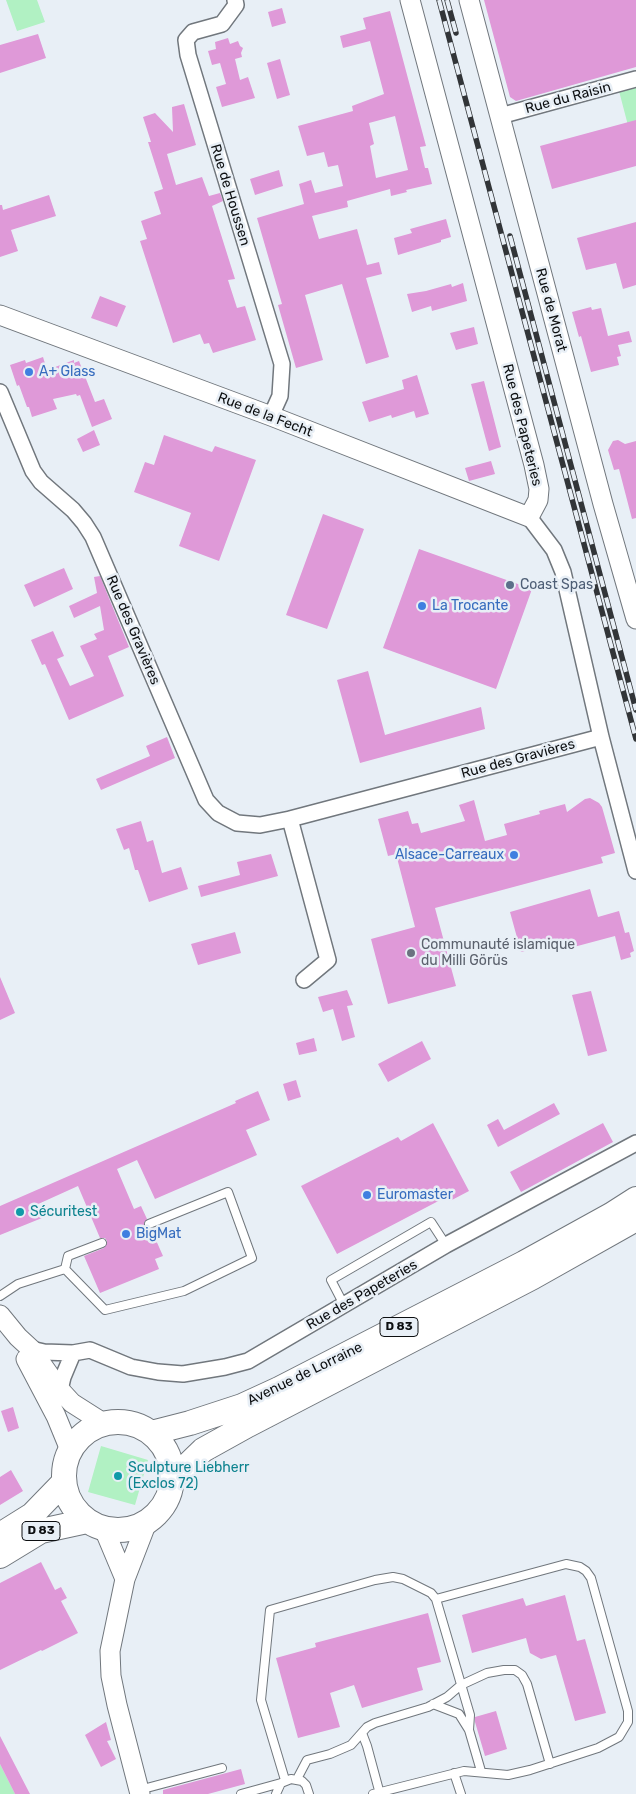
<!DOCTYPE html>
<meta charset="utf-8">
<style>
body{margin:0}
canvas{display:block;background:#e8eff6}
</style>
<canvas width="636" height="1794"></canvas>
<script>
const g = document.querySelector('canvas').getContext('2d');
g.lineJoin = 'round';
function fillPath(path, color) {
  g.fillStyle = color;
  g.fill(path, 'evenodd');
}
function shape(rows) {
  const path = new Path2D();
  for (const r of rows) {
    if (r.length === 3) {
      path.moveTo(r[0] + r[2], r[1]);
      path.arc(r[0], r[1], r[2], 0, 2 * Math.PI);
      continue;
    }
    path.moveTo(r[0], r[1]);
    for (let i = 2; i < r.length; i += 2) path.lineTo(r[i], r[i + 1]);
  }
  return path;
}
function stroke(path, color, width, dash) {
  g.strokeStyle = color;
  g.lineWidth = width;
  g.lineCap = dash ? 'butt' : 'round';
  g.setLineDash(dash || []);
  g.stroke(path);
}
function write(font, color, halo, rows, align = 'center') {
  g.font = font + ' Rubik,sans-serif';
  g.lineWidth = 5;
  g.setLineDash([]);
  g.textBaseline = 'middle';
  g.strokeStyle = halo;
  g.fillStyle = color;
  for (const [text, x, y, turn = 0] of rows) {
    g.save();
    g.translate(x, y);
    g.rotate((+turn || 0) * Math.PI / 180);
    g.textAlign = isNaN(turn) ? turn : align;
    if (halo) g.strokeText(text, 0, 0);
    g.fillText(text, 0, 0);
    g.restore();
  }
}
const green = shape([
 [6,0,37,0,45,22,17,31],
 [636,86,636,156,619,91],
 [101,1446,148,1460,135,1505,88,1492],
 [0,1764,15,1794,0,1794]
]);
const building = shape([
 [484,0,636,0,636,67,516,101,510,97],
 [282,8,286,23,272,27,268,12],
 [390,11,426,146,420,147,425,168,428,168,432,184,406,190,407,192,391,196,390,189,347,201,348,207,312,216,319,239,357,229,367,265,379,262,382,274,366,278,389,357,366,364,342,284,305,295,323,360,296,368,278,305,282,304,257,218,304,204,299,184,311,180,315,193,343,186,338,165,328,167,324,152,307,156,298,126,353,111,352,106,384,94,370,41,343,48,340,36,366,29,363,18],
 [395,116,408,170,376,178,370,146,374,144,369,123],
 [38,34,46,58,0,73,0,45],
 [228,38,230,44,238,41,240,46,243,48,241,53,242,57,235,59,240,80,248,77,255,98,222,107,216,87,226,84,220,63,212,65,208,51,216,49,215,42],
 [280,59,290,95,277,99,267,63],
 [184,104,196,145,167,154,176,185,202,177,209,196,220,193,223,201,212,206,235,279,228,280,237,308,245,306,256,340,213,353,209,343,204,344,200,334,173,343,140,241,147,239,141,221,161,214,154,192,163,189,148,142,151,142,143,117,155,113,173,132,172,107],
 [636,120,636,166,552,189,540,146],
 [279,170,283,186,255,195,250,179],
 [49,195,56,216,11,230,18,251,0,257,0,205,2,205,3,210],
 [446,219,451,237,441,240,441,242,398,255,394,238,412,233,410,229],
 [636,222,636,285,623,289,616,263,586,270,577,238],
 [463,283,467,301,432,311,431,306,412,312,407,294,426,291,451,284,452,287],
 [100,296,126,306,117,327,91,318],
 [591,307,592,310,601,308,608,336,629,331,632,342,618,345,621,356,617,357,619,365,591,372,581,336,579,337,572,312],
 [474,327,478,344,456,350,450,333],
 [43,357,47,370,74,360,74,363,79,361,95,402,104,399,112,419,92,427,80,395,77,396,76,394,53,399,57,409,32,417,29,407,27,407,19,385,17,386,10,365,25,360,26,363],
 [417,375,429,414,416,418,414,411,392,418,391,415,369,422,362,402,404,389,402,380],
 [484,381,501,447,489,451,471,384],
 [94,430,100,445,83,452,77,439],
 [164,435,212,452,215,446,256,460,219,561,179,546,191,513,134,492,145,462,154,465],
 [618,440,625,444,636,441,636,518,632,519,619,469,614,470,608,450,613,441],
 [491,461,495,474,469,481,465,468],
 [323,514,364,529,327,629,286,615],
 [419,549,532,589,496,689,383,648],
 [64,568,73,589,34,607,24,585],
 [100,576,129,647,108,656,124,696,69,720,45,664,42,665,31,640,53,631,64,656,57,659,70,686,94,676,80,646,97,639,94,634,104,630,100,606,74,618,69,606,97,593,94,577],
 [368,671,385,735,481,707,485,729,360,763,337,680],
 [167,737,175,758,101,790,96,779,150,756,146,746],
 [590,798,599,803,602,807,615,853,601,857,603,863,435,908,456,986,388,1004,371,939,415,927,396,854,388,856,378,819,408,811,412,824,418,823,421,833,465,821,459,805,474,800,485,841,507,835,504,824,540,814,539,811,565,804,567,812,585,799],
 [141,821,147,842,153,840,162,873,181,867,188,889,149,902,138,870,135,870,129,848,124,850,116,829],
 [271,854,278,876,201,897,198,886,240,875,237,862],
 [590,889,598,917,619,911,625,933,629,932,634,951,630,953,631,957,621,960,615,936,570,948,568,940,521,952,510,912],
 [235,932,241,953,198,965,191,944],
 [0,977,15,1013,0,1020],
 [347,990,353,1005,347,1006,355,1037,342,1041,333,1009,323,1012,318,997],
 [591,991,607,1051,588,1056,572,995],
 [314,1038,317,1051,299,1055,296,1043],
 [422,1041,431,1059,388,1082,378,1064],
 [296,1080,301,1097,288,1101,283,1084],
 [258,1091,270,1120,246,1130,257,1155,155,1199,137,1160,117,1169,134,1209,141,1206,147,1219,144,1223,144,1227,148,1229,151,1229,163,1256,155,1259,159,1269,100,1293,84,1256,104,1248,107,1241,105,1238,100,1238,78,1186,36,1205,42,1218,0,1235,0,1206,236,1103,235,1101],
 [554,1103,560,1114,498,1147,487,1125,498,1119,504,1130],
 [433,1123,469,1191,450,1201,448,1196,337,1254,301,1186,398,1137,401,1141],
 [603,1123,613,1142,521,1192,510,1172],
 [13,1407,19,1428,8,1432,1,1411],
 [11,1470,23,1491,0,1505,0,1477],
 [41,1562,55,1590,61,1587,67,1598,61,1601,78,1633,42,1651,41,1650,0,1670,0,1583],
 [565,1595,577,1641,585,1639,606,1713,575,1721,556,1655,541,1659,530,1653,526,1638,472,1653,462,1615,523,1598,526,1606],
 [428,1613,441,1662,417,1668,423,1690,362,1708,354,1685,330,1693,340,1727,298,1738,276,1658,316,1647,315,1643],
 [496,1711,507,1749,485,1756,475,1722,475,1717],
 [106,1722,111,1740,107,1741,116,1759,101,1767,85,1735],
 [0,1736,30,1794,15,1794,0,1764],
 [241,1769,245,1784,208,1794,163,1794,163,1790]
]);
const service = shape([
 [65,1269,68,1256,102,1243],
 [0,1296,18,1284,65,1269,105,1310,184,1291,252,1258,228,1192,149,1224],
 [344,1305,331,1280,431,1222,446,1245],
 [433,1704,459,1714,469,1730,481,1771],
 [362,1733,367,1746,380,1794],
 [454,1773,461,1794],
 [297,1779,307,1760,330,1754,351,1745,367,1727,375,1723,428,1707,447,1697,461,1685,487,1673,504,1670,515,1670,522,1675,527,1684,550,1764],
 [285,1780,261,1700,270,1610,375,1580,393,1577,403,1579,431,1593,436,1599,470,1715,469,1730],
 [139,1790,222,1768],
 [241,1794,281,1783],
 [276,1794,281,1783,291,1779,302,1781,306,1785,309,1794],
 [373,1794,464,1771,508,1775,530,1770,598,1748,619,1737,628,1722,628,1711,591,1578,586,1571,580,1567,566,1564,436,1599]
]);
const minor = shape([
 [235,0,236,5,222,24,193,32,186,40,188,55,282,364,280,396,271,416],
 [500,116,636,79],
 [0,392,33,471,41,482,73,510,84,523,93,537,206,800,218,813,237,823,260,825,290,819,601,737],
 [529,517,554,550,563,572,601,737,636,871],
 [290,819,328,960,304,980],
 [31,1349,44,1352,73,1353,90,1350,131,1367,158,1372,183,1374,225,1367,248,1361,446,1245,636,1143],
 [60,1390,63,1377,73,1353]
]);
const tertiary = shape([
 [469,0,603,504,636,619],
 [0,315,271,416,529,517,538,500,539,489,534,465,410,0],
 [0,1315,18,1337,31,1349,60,1390,72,1403,105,1424],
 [26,1359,56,1416,70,1450],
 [104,1529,125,1579],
 [140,1794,117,1705,111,1676,110,1651,125,1579,147,1522]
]);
const primary = shape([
 [118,1476,54],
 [151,1433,190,1423,242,1406,279,1389,524,1263,611,1215,636,1199],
 [172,1480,203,1450,248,1425,533,1277,636,1219],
 [0,1535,32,1515,64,1482],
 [0,1556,41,1531,87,1521]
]);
const rail = shape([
 [439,0,636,739],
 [447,0,456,33],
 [510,236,636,710]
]);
const markers = [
 [29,372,5,"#3f7fe0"],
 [510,585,5,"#5c6f8a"],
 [422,606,5,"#3f7fe0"],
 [514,855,5,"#3f7fe0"],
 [411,953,5,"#6b7280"],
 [367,1195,5,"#3f7fe0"],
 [20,1212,5,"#0f9aa8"],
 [126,1234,5,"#3f7fe0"],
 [118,1476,5,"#0f9aa8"]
];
const shields = [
 [399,1327,38],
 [41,1531,38]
];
const shieldNames = [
 ["D 83",399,1327],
 ["D 83",41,1531]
];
const streetNames = [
 ["Rue du Raisin",568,98,-15],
 ["Rue de Houssen",230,195,73],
 ["Rue de Morat",551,310,75],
 ["Rue de la Fecht",265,415,21],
 ["Rue des Papeteries",522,425,76],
 ["Rue des Gravières",133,630,67],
 ["Rue des Gravières",518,759,-15],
 ["Rue des Papeteries",362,1295,-30],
 ["Avenue de Lorraine",305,1374,-26]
];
const shopNames = [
 ["A+ Glass",39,372],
 ["La Trocante",432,606],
 ["Alsace-Carreaux",504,855,"right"],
 ["Euromaster",377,1195],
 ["BigMat",136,1234]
];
const serviceNames = [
 ["Coast Spas",520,585]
];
const worshipNames = [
 ["Communauté islamique",421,945],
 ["du Milli Görüs",421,961]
];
const cultureNames = [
 ["Sécuritest",30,1212],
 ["Sculpture Liebherr",128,1468],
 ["(Exclos 72)",128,1484]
];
fillPath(green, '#b1f1c3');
fillPath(building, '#df99d8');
stroke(service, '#71777d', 10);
stroke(minor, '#71777d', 18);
stroke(tertiary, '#71777d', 21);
stroke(primary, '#71777d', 26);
stroke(service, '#fff', 8);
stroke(minor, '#fff', 15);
stroke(tertiary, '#fff', 19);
stroke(primary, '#fff', 24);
stroke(rail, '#323538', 5.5);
stroke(rail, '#e8eff6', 4, [11]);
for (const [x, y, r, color] of markers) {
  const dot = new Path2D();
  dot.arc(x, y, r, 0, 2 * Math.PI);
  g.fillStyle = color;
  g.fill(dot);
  stroke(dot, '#e8eff6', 2);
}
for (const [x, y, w] of shields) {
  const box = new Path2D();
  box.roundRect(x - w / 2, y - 9.5, w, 19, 4);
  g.fillStyle = '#e8eff6';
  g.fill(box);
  stroke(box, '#0d0f11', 1);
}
write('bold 12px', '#0d0f11', null, shieldNames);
write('14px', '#0d0f11', '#e8eff6', streetNames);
write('14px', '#366cbe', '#e8eff6', shopNames, 'left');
write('14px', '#4e5e75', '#e8eff6', serviceNames, 'left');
write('14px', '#5b616d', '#e8eff6', worshipNames, 'left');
write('14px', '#0d838f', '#e8eff6', cultureNames, 'left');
</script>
